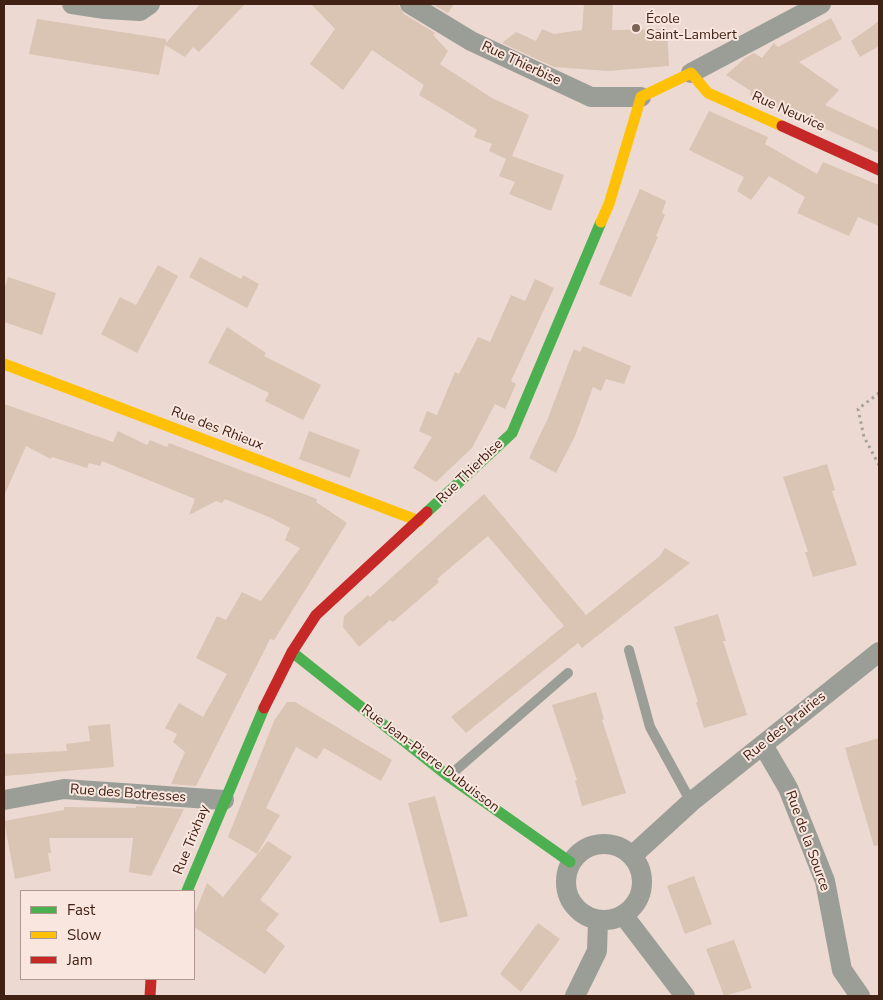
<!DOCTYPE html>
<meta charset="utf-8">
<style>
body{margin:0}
#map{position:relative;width:883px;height:1000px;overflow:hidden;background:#ecd9d1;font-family:"Nunito Sans",sans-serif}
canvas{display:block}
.frame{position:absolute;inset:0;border:5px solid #412113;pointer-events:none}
.legend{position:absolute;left:20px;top:890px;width:175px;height:90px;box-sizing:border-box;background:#f8e6df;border:1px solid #af978d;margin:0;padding:6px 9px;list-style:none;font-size:15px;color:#412113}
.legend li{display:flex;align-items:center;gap:10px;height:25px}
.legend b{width:25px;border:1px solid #af978d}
</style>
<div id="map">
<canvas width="883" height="1000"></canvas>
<div class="frame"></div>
<ul class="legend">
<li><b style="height:6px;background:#4caf50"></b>Fast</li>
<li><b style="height:6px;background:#ffc107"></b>Slow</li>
<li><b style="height:6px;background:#c62828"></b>Jam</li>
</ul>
</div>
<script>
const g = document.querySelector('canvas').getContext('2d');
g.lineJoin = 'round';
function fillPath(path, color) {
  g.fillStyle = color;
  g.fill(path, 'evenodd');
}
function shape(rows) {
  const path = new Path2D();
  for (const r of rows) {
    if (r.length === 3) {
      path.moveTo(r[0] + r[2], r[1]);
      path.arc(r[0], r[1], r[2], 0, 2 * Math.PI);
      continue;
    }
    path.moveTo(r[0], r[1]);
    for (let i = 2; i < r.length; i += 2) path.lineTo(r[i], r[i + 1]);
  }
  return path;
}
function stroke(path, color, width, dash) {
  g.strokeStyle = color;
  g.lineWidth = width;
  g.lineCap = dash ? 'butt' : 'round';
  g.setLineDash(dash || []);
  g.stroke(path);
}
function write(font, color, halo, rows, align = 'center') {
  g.font = font + ' "Nunito Sans",sans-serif';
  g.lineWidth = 4;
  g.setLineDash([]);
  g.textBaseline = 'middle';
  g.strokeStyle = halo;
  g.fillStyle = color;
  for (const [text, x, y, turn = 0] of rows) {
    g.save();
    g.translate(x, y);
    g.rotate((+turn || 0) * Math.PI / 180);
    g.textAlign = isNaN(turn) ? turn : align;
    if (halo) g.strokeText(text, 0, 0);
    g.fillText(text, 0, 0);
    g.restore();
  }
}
const building = shape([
 [200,4,245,4,199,52,193,47,185,57,165,45,159,75,29,54,37,19,166,39,166,43],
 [311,4,398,4,404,14,435,33,433,35,448,51,440,64,492,98,529,115,512,156,564,175,551,211,509,194,515,182,499,176,506,159,489,151,492,144,474,137,477,130,419,95,424,85,372,50,343,90,310,64,335,29],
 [432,4,454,4,448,13],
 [584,4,613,4,612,30,667,29,669,66,608,71,554,67,502,43,516,32,536,41,542,29,554,34,582,30],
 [831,18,842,39,799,62,839,90,825,105,879,130,879,153,750,95,751,91,726,75,745,58,754,53,762,58,774,43,778,47],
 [879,21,879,46,860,57,851,41],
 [709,111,768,137,765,144,817,174,823,162,879,185,879,226,858,217,849,236,797,213,805,197,769,176,751,200,737,191,744,177,689,150],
 [640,189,666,201,662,213,665,215,656,236,658,237,631,297,599,284],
 [200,257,241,279,243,275,259,284,247,308,189,277],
 [158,265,178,276,137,353,101,334,120,297,136,305],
 [8,277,56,293,42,335,4,322,4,290],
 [535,279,554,288,511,381,516,384,505,409,495,404,472,448,436,482,413,468,432,437,419,431,427,411,437,415,455,372,459,374,478,337,490,342,511,295,525,301],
 [227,327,266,353,264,356,321,385,303,420,265,401,269,393,208,363],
 [583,346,631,366,624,384,606,379,601,391,593,387,575,436,556,473,529,458,548,418,574,349,580,352],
 [4,404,113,442,118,431,147,445,150,440,167,447,169,443,317,499,316,502,347,523,274,640,270,639,196,786,171,784,185,752,173,742,177,734,165,728,179,703,203,717,227,674,196,658,217,616,226,620,242,592,261,601,300,548,285,540,290,528,269,517,225,499,222,503,216,501,189,515,195,499,102,461,100,466,89,463,87,468,52,457,51,459,26,446,4,496],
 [309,431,360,450,350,478,299,459],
 [827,464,835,490,832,491,857,565,813,577,805,552,808,552,783,477],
 [484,494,586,615,660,556,665,548,690,563,582,648,578,643,466,733,451,717,564,626,488,536,437,579,439,582,393,622,390,620,359,647,343,627,344,616,368,595,370,597],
 [718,614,726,641,723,641,747,715,704,728,696,702,698,702,674,627],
 [596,692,604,719,602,720,626,793,582,806,575,781,577,780,552,705],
 [287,702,295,702,392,760,381,781,324,748,317,759,296,747,266,808,280,815,257,854,228,837,274,721],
 [110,724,114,767,4,776,4,754,67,751,66,744,90,741,88,726],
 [879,738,879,845,874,846,845,748],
 [435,796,468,916,440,923,408,803],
 [136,806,184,809,151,876,129,872,133,838,49,838,51,853,48,853,51,871,15,879,4,821,64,810,64,807,136,808],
 [268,841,292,857,260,900,279,914,266,930,285,946,265,974,194,927,194,916,207,883,223,897],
 [694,876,712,924,685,934,667,886],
 [538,923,560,939,521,992,500,974],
 [734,940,752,988,724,996,706,949]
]);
const path = shape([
 [879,393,858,409,864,437,879,465]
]);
const lane = shape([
 [629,650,650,727,691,802],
 [449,776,568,673]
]);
const street = shape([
 [72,4,105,9,140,11,150,4],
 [410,4,471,41,591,97,641,97],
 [691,73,821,4],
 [763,745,788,788,825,881,842,970,860,996],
 [4,800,64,789,224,800],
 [604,882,38],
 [633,855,691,802,879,652],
 [624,916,685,996],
 [575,996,597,951,598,921]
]);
const fast = shape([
 [427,512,512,433,601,222],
 [292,652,448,776,570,862],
 [187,891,264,708]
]);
const slow = shape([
 [601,222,609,204,641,97,691,73,708,93,782,126],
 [4,364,419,521]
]);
const jam = shape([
 [782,126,879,170],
 [264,708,292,652,316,615,427,512],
 [150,996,151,979]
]);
const markers = [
 [636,28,5,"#7d6156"]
];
const poiNames = [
 ["École",646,20],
 ["Saint-Lambert",646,36]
];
const streetNames = [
 ["Rue Thierbise",521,64,25],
 ["Rue Neuvice",788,112,24],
 ["Rue des Rhieux",217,429,21],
 ["Rue Thierbise",470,472,-44],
 ["Rue des Prairies",785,727,-39],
 ["Rue Jean-Pierre Dubuisson",430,759,37],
 ["Rue des Botresses",128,794,4],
 ["Rue Trixhay",192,840,-68],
 ["Rue de la Source",807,841,70]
];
fillPath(building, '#dac4b4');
stroke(path, '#a5a29b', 3, [2.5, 4]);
stroke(lane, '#9a9e97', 10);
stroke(street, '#9a9e97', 20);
stroke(fast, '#4caf50', 11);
stroke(slow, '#ffc107', 11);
stroke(jam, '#c62828', 11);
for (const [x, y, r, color] of markers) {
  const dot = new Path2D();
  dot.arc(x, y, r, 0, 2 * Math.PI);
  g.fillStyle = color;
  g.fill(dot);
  stroke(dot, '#f8e6df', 2);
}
write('14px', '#412113', '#f8e6df', poiNames, 'left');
write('14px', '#412113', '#f8e6df', streetNames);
</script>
